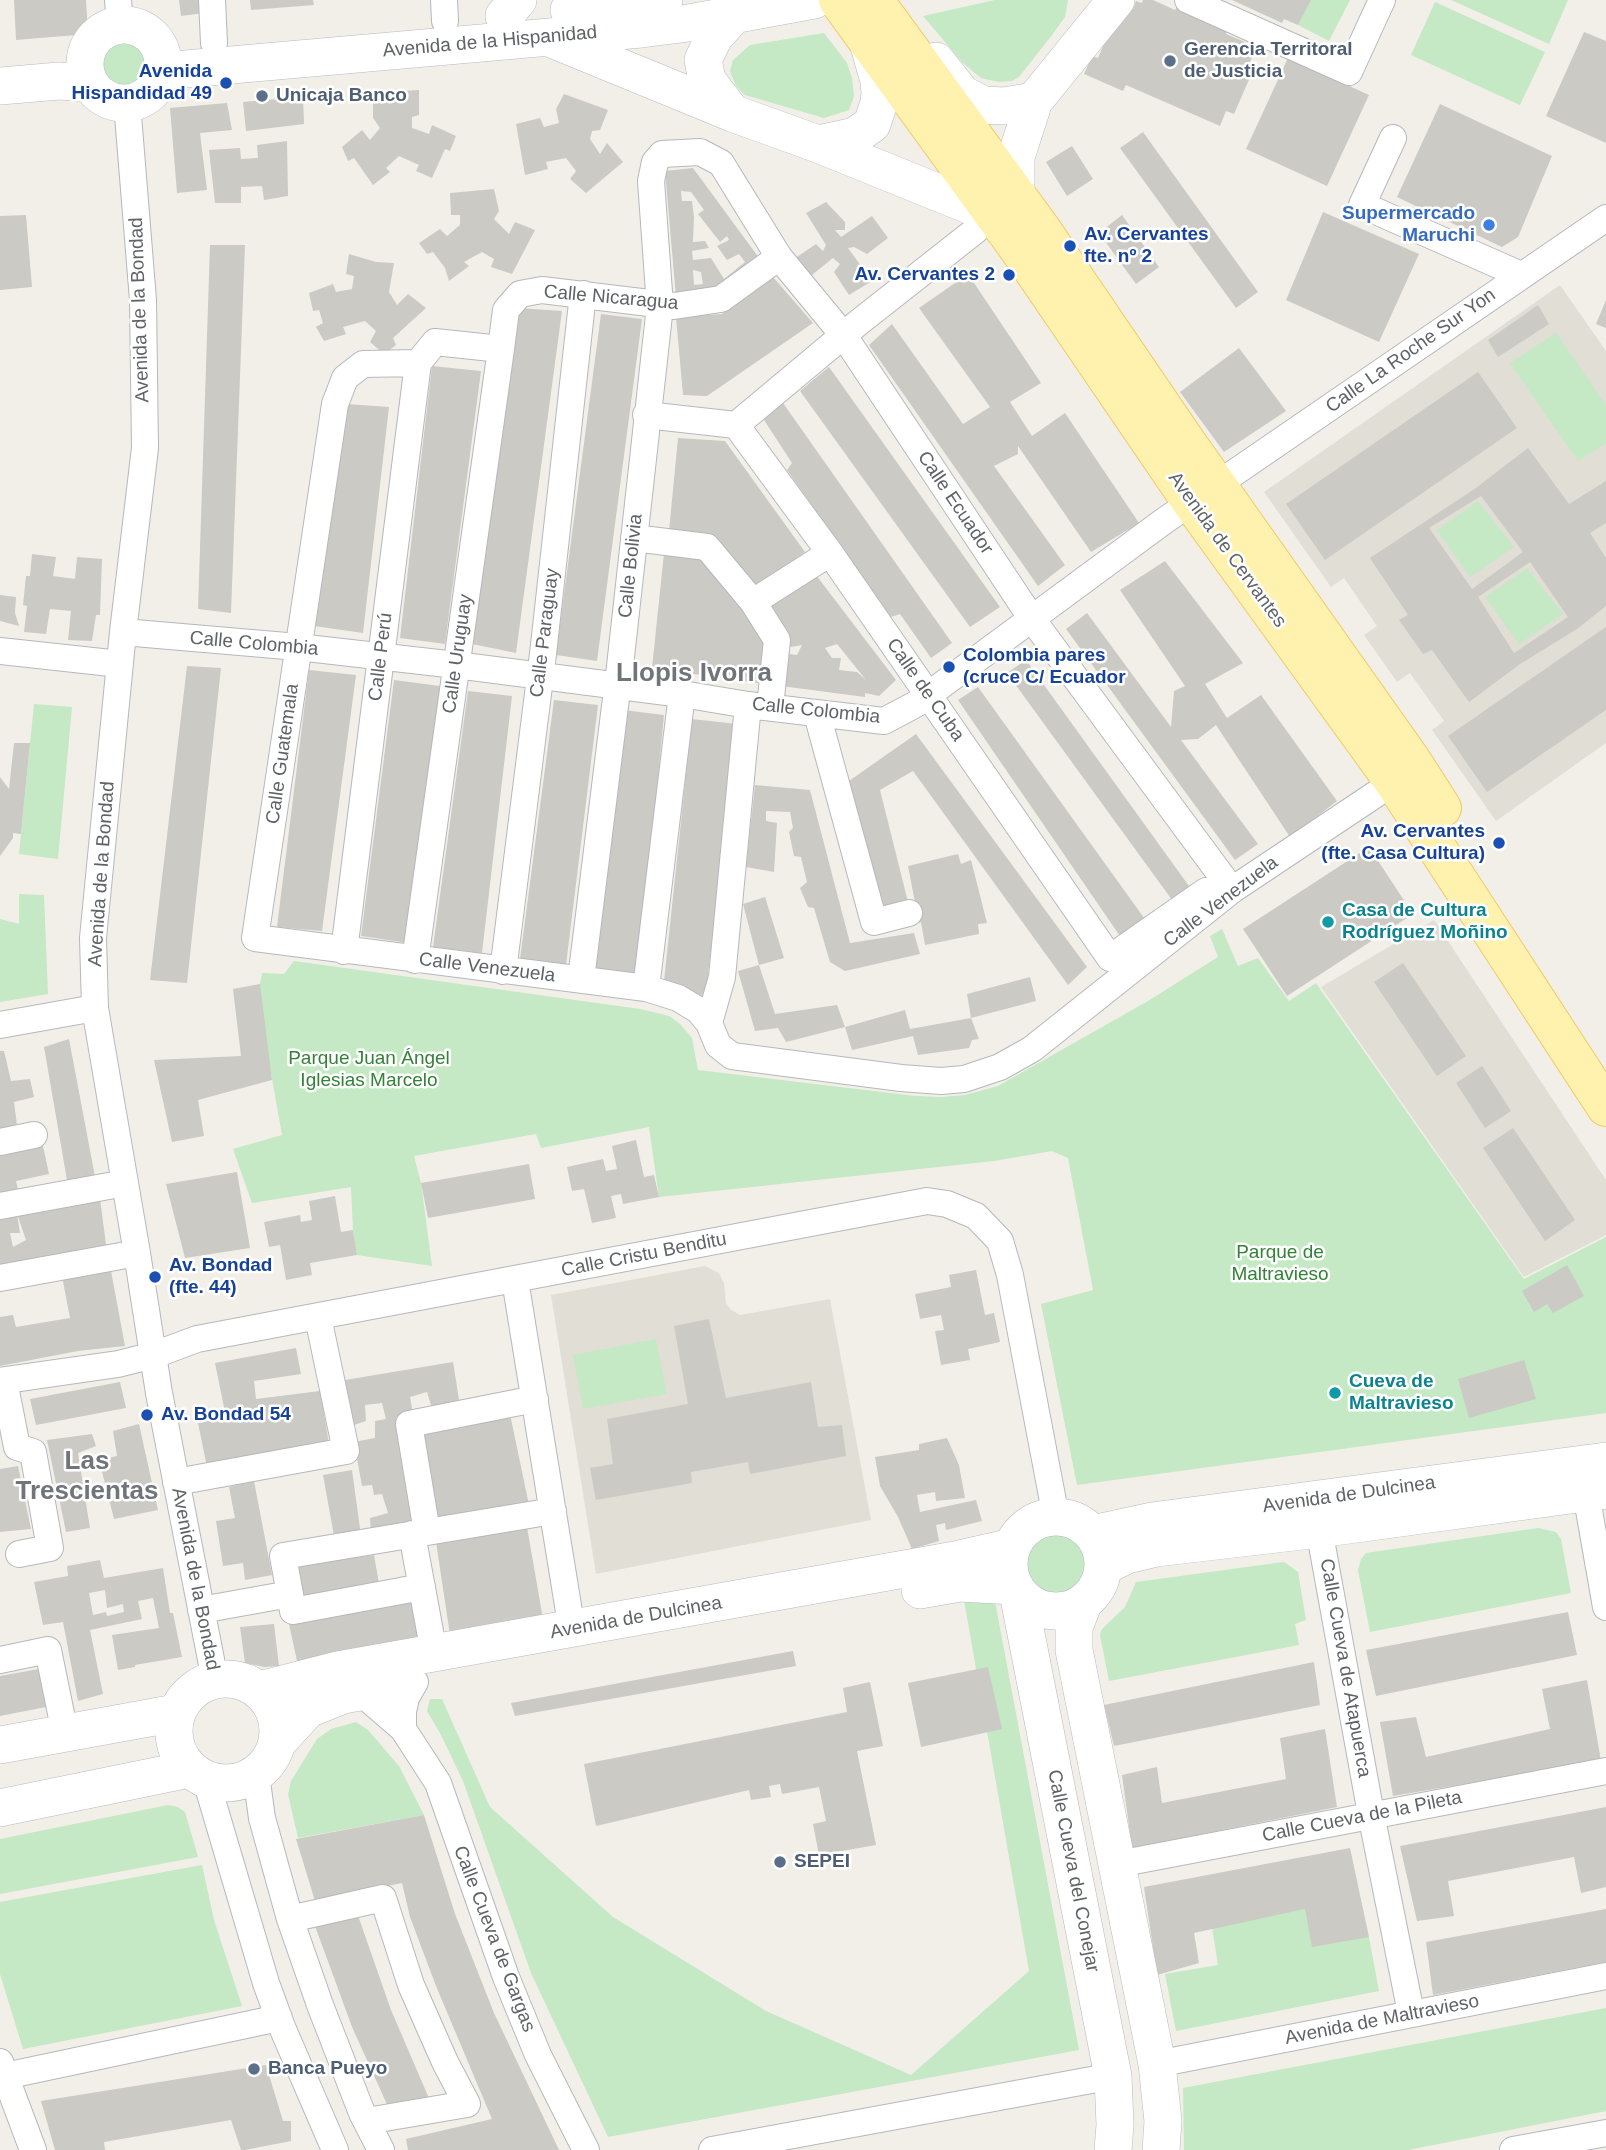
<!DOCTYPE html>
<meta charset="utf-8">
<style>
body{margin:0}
canvas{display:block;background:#f1efe8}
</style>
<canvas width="1606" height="2150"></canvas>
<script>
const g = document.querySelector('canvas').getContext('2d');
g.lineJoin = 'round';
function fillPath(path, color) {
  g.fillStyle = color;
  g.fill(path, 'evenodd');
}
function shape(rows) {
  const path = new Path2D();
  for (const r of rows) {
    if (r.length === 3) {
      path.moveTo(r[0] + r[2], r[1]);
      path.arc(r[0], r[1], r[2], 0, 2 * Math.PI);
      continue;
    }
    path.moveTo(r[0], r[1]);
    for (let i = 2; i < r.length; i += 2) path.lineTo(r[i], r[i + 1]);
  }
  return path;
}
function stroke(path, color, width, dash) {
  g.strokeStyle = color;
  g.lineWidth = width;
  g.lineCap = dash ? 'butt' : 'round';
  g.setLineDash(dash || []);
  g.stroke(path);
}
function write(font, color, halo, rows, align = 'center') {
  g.font = font + ' Arial,sans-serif';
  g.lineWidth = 5;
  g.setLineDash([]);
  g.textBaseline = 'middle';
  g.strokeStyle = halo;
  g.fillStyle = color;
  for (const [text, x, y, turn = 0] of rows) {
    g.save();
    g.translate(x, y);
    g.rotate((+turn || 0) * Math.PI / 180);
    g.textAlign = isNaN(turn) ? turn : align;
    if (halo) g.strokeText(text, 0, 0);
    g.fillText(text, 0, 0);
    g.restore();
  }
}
const education = shape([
 [1560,285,1606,351,1606,743,1496,821,1432,730,1444,721,1410,673,1397,682,1364,635,1377,626,1344,578,1331,587,1264,492],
 [1434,920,1606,1180,1606,1235,1524,1277,1321,987],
 [705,1266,719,1273,724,1283,726,1303,731,1310,740,1315,830,1299,871,1520,596,1574,551,1295]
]);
const green = shape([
 [995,0,1068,0,1065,17,1052,35,1019,77,1012,81,999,82,981,78,963,63,923,16],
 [1310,0,1350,0,1329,41,1298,25],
 [1451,0,1568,0,1549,44],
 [1435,2,1545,52,1520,105,1411,55],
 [824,33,847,63,852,78,854,96,849,110,824,118,745,95,736,86,730,71,733,60,750,45],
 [124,63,24],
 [1556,333,1606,405,1606,443,1578,461,1510,363],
 [1478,501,1514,547,1470,577,1437,530],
 [1527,568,1563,614,1519,644,1485,597],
 [34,704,72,707,58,859,19,854],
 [19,894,44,895,48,994,0,1002,0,919,19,924],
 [1222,929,1238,966,1258,958,1289,1001,1316,983,1524,1279,1606,1237,1606,1413,1077,1485,1041,1304,1093,1290,1068,1158,1052,1151,994,1161,659,1197,649,1127,541,1148,536,1134,414,1156,421,1183,432,1266,357,1255,353,1230,351,1187,252,1203,233,1149,282,1135,259,1005,260,984,262,973,284,974,294,961,640,1009,669,1016,680,1024,692,1038,698,1070,915,1096,942,1097,965,1095,998,1086,1148,1001,1218,957,1210,936],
 [656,1339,667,1394,583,1409,573,1355],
 [1057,1560,36],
 [1538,1528,1556,1532,1561,1539,1571,1593,1370,1632,1358,1570,1361,1559,1366,1553],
 [1284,1562,1298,1572,1306,1620,1295,1624,1299,1645,1109,1681,1100,1635,1102,1629,1125,1607,1136,1582],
 [994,1596,1079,2050,608,2137,531,1973,463,1781,441,1735,427,1711,430,1699,442,1699,490,1807,613,1917,766,2011,911,2075,1029,1971,964,1600],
 [356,1722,368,1730,399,1766,424,1815,298,1838,288,1794,291,1781,317,1739,331,1729],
 [168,1805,178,1807,185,1812,198,1857,0,1894,0,1839],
 [202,1865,214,1920,242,2006,23,2049,0,1974,0,1902],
 [1305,1909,1369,1937,1379,1991,1176,2031,1165,1974,1218,1965,1212,1927],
 [1606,2008,1606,2111,1408,2150,1184,2150,1183,2088]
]);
const building = shape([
 [14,0,86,0,88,34,16,40],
 [179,0,203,0,204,13,181,16],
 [250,0,313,0,314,5,251,10],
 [1143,0,1153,0,1175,10,1178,5,1229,27,1226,34,1257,47,1249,64,1255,66,1234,114,1226,111,1220,126,1126,85,1123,91,1084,74,1092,56,1098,58,1111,27,1117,29,1127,6,1133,9,1136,1,1142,3],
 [1232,0,1311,0,1298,25,1284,19,1282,23],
 [1584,32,1606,41,1606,143,1546,116],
 [1288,58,1369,95,1327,186,1246,149],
 [419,90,419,115,412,117,412,128,429,134,432,125,456,136,450,151,445,149,432,178,416,171,419,165,399,156,386,168,390,172,373,185,354,158,348,161,342,147,362,130,370,140,380,128,373,118,373,95,383,93,384,101,403,100,403,91],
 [564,94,608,110,600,130,592,131,590,139,600,154,607,143,623,162,586,193,570,179,576,171,566,158,546,162,548,169,525,175,516,124,540,118,544,127,559,123,556,109],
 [303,97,304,124,246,131,243,102],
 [227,103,232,130,200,133,207,190,177,193,170,108],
 [1440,104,1552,156,1518,237,1502,247,1397,197],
 [1143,132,1258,292,1236,308,1120,148],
 [287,141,288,196,264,200,262,186,241,187,241,203,215,203,209,150,240,148,241,159,258,158,257,145],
 [1072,146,1093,179,1067,196,1046,162],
 [693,168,762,262,729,285,676,297,665,171],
 [681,191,691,192,704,210,698,214,720,242,727,236,729,240,717,246,727,260,739,254,745,262,724,279,711,258,693,260,692,251,709,248,705,241,693,242,694,217,692,201,682,201],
 [693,270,701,272,703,284,694,285],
 [494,189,499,211,494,219,509,234,515,222,535,230,512,274,491,267,494,259,482,252,464,262,469,266,449,281,445,268,433,252,427,254,419,243,440,229,447,236,460,225,460,215,451,215,450,193],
 [826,202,845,222,845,230,835,230,841,237,872,216,888,238,867,254,854,247,848,248,872,281,849,295,834,272,840,264,833,258,807,279,791,261,816,244,823,251,826,245,806,213],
 [1323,212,1419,254,1379,342,1286,300],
 [26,215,32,287,0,290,0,216],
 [1122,215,1159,267,1136,284,1099,233],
 [210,245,245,245,231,613,198,609],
 [349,254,376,262,394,263,389,292,397,305,408,294,426,308,393,338,396,345,384,354,370,342,376,331,365,321,343,327,346,334,324,341,316,327,323,323,319,310,313,311,309,293,333,284,336,292,352,289,354,276,346,274],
 [968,274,1041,383,1010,402,1032,436,1065,413,1139,523,1091,552,1018,446,1018,454,994,466,1065,565,1038,586,869,345,892,324,963,424,990,407,919,308],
 [773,277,813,323,707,396,683,395,676,317,722,314],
 [1606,300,1606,328,1596,324],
 [1538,305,1549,324,1498,357,1488,340],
 [518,308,562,311,516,653,472,644],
 [601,314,642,319,597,661,556,655],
 [1239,348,1286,411,1224,452,1180,392],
 [432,366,481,371,445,644,400,638],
 [829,367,1000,607,970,627,800,391],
 [1478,372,1517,428,1325,560,1286,504],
 [783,403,952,643,931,658,900,614,891,617,787,470,792,463,764,420],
 [346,404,389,407,363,633,314,626],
 [678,438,725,441,805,552,754,589,669,531],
 [1528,448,1569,504,1606,481,1606,523,1590,533,1606,558,1606,606,1577,629,1520,664,1469,702,1432,650,1423,654,1399,620,1408,615,1370,558,1476,488],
 [1481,496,1523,552,1472,589,1429,528],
 [1530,562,1568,617,1514,653,1478,597],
 [664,553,706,559,770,648,764,684,652,668],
 [32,554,56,557,53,576,75,579,77,557,102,559,100,615,96,615,92,641,68,640,71,611,50,609,46,634,24,632,27,606,23,605,26,576,30,576],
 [1165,561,1243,663,1205,684,1227,718,1261,695,1337,801,1290,837,1216,725,1198,739,1181,740,1258,844,1235,860,1066,629,1087,613,1171,727,1174,691,1185,686,1120,590],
 [816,575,896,680,879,696,865,693,865,697,781,686,789,654,797,655,802,645,791,647,763,609],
 [837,644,866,680,857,672,839,670,841,658,832,658,825,648],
 [0,595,16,597,15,613,19,626,0,621],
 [1606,627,1606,710,1487,792,1448,736],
 [1026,660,1194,893,1175,904,1007,673],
 [187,666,221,668,187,983,150,980],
 [309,670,356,675,322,931,277,927],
 [394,680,440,686,408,943,361,936],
 [978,687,1147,922,1122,939,958,700],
 [468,691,512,696,482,953,433,947],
 [554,700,598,705,566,965,520,959],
 [615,709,664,715,639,973,593,969],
 [692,719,737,724,707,983,700,1000,685,987,664,981],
 [916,734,1087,967,1068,985,913,771,880,790,908,902,881,908,849,781],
 [14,743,30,743,21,834,13,833,13,838,0,856,0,777,9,789],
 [755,785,810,790,850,943,914,933,920,954,845,971,830,962,814,908,808,907,800,888,807,882,801,857,794,856,789,832,793,828,790,812,766,811,766,821,777,823,774,872,746,867],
 [1369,847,1413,914,1287,996,1243,929],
 [958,854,961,864,971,860,987,923,978,924,979,934,925,945,921,922,919,923,908,866],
 [765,897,784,958,759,965,743,904],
 [1403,963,1466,1056,1437,1076,1374,982],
 [759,965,775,1014,837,1005,845,1027,786,1042,778,1028,755,1031,738,971],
 [1030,977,1036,1001,971,1018,979,1039,972,1040,969,1048,918,1055,913,1036,852,1050,845,1027,905,1010,910,1029,971,1018,967,994],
 [260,984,272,1080,198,1100,204,1136,172,1142,154,1060,241,1056,233,989],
 [69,1039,96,1182,68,1186,44,1047],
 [0,1051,4,1051,11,1081,30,1079,34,1097,14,1102,18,1133,0,1140],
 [1482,1066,1511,1111,1485,1128,1456,1083],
 [1513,1128,1575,1220,1545,1241,1483,1148],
 [636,1140,644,1177,654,1175,659,1197,623,1204,621,1194,611,1196,616,1218,592,1223,584,1189,572,1191,567,1167,603,1159,606,1171,617,1169,612,1146],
 [43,1146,49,1174,16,1181,21,1202,0,1204,0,1156],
 [529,1164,535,1199,428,1218,421,1183],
 [237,1172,250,1248,185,1258,166,1184],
 [335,1196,341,1232,353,1230,357,1255,310,1263,312,1275,286,1280,280,1245,269,1247,264,1222,300,1215,301,1222,312,1220,309,1201],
 [100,1199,107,1252,0,1278,0,1217],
 [17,1214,26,1240,13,1247,10,1233,20,1233],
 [1567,1265,1584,1296,1553,1313,1547,1304,1534,1312,1522,1291],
 [976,1270,985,1315,994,1313,1000,1342,968,1349,970,1360,941,1365,935,1331,944,1330,941,1315,920,1319,915,1294,951,1287,949,1275],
 [111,1271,125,1346,78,1351,0,1366,0,1317,13,1315,16,1327,70,1318,62,1276],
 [709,1319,726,1398,811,1382,818,1427,842,1425,846,1456,750,1474,748,1462,691,1472,692,1483,596,1500,590,1468,613,1464,607,1419,688,1404,674,1326],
 [296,1348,301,1374,254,1381,256,1399,320,1391,330,1449,207,1467,198,1423,226,1417,215,1363],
 [1524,1360,1536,1399,1469,1418,1458,1379],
 [453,1362,460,1406,433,1412,427,1392,410,1397,413,1414,396,1417,417,1526,371,1534,370,1518,388,1513,382,1494,374,1495,372,1485,362,1486,354,1442,375,1438,375,1421,386,1419,382,1403,365,1405,366,1421,354,1425,345,1380],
 [120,1382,126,1408,36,1425,30,1399],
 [510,1414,530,1510,437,1522,417,1430],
 [139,1424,158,1510,114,1519,99,1460,117,1456,113,1431],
 [92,1434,96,1446,78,1453,90,1528,66,1532,47,1440],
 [947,1438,959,1465,965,1498,936,1501,935,1492,917,1495,920,1512,976,1500,982,1521,946,1530,945,1523,936,1525,939,1541,912,1549,898,1517,880,1486,875,1457,919,1450,919,1444],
 [18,1466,31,1529,0,1532,0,1469],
 [352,1470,362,1543,336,1547,323,1475],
 [254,1481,272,1575,245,1580,243,1563,223,1566,216,1521,235,1518,229,1487],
 [527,1527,543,1619,450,1635,436,1542],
 [374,1555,381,1595,300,1603,295,1566],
 [100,1560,104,1578,163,1568,170,1613,173,1613,182,1657,135,1665,135,1667,118,1670,112,1635,159,1628,153,1598,138,1601,142,1619,90,1630,103,1694,78,1701,63,1622,43,1625,34,1582,68,1576,67,1566],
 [105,1590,107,1608,123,1604,124,1612,107,1616,106,1612,93,1615,89,1593],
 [411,1602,418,1640,297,1661,289,1624],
 [1568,1612,1577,1655,1376,1696,1366,1650],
 [274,1624,279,1666,264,1667,245,1663,240,1627],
 [793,1651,796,1666,515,1716,511,1703],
 [1314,1662,1320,1705,1114,1746,1104,1705],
 [988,1667,1002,1729,921,1747,908,1683],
 [39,1669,46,1707,0,1716,0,1676],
 [1587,1680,1601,1761,1393,1796,1380,1722,1416,1717,1426,1757,1550,1729,1542,1689],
 [870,1682,883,1746,857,1751,876,1845,819,1855,813,1824,826,1821,819,1787,782,1794,780,1784,769,1786,771,1797,751,1800,749,1790,596,1826,584,1764,847,1712,843,1688],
 [1325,1729,1337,1807,1132,1848,1122,1775,1157,1767,1162,1803,1286,1779,1280,1738],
 [1606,1807,1606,1887,1581,1893,1574,1857,1448,1881,1454,1916,1417,1921,1400,1846],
 [424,1815,455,1914,494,2013,559,2150,408,2150,406,2139,492,2119,436,1986,410,1917,402,1883,315,1901,296,1839],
 [1350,1848,1369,1937,1312,1947,1305,1909,1194,1933,1199,1963,1157,1975,1144,1887],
 [355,1907,391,2010,431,2103,390,2111,352,2027,311,1915],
 [1606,1909,1606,1962,1433,1995,1426,1942],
 [266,2065,283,2121,291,2121,291,2141,245,2150,241,2150,231,2120,104,2142,105,2150,55,2150,41,2101]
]);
const street = shape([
 [118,0,120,24],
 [212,0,214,43],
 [444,0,445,21],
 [1188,0,1349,72,1382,0],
 [127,103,143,300,145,448,123,632,93,938,95,1008,137,1253,159,1393,215,1680],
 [1393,138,1362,205,1521,275],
 [779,257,721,299,674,306,542,290,520,294,506,310,501,349,435,342,418,363,363,364,345,378,335,404,255,938,646,988,678,998,698,1010,709,1023,718,1045,732,1056,901,1078,941,1081,964,1079,1000,1067,1032,1049,1232,890,1394,782],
 [646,415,736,425,858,323,976,230],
 [736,425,830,553,1110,958,1206,891],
 [634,538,707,547,753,602,777,640,770,707],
 [753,602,830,553],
 [123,632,298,647,456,665,682,694,748,705,884,721,916,704,1164,521,1606,218],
 [0,651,120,664],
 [817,714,874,922,909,913],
 [344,951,418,363],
 [415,960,501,349],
 [503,971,543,654,583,294],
 [581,979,620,666,660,306,651,181,655,162,662,154,700,152,721,163,779,257,844,336,1032,619,1232,890],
 [646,988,682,694],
 [709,1023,722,977,748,705],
 [0,1025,95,1008],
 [0,1142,34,1135],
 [0,1206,125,1183],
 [0,1278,137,1253],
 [515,1280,572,1630],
 [0,1381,118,1364,154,1355,197,1339,927,1201,947,1204,976,1216,1000,1241,1010,1275,1056,1517],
 [4,1381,17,1447,33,1452,50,1548,19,1554],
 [176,1482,346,1451,318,1317],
 [1586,1493,1606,1607],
 [1319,1529,1371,1814,1411,2013],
 [427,1532,409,1424,535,1399],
 [412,1534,434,1653],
 [422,1587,293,1611,283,1556,553,1511],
 [201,1610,290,1594],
 [0,1660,48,1650,65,1733],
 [360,1692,403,1729,438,1783,506,1977,538,2055,586,2150],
 [403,1729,403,1711,406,1698,415,1682],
 [259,1771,257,1782,262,1818,290,1919,320,2005,362,2113,381,2150],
 [206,1780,266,1983,282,2027,335,2150],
 [1118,1864,1606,1771],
 [290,1919,383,1898,411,1985,445,2062,467,2104,367,2121],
 [0,2062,33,2150],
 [1157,2064,1606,1976],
 [0,2077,279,2018],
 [712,2150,1113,2076],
 [1513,2150,1606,2133]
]);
const secondary = shape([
 [569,10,664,0],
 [504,16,518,0],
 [124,64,39],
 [554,40,732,113,818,144,991,214],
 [936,61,962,94,983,105,1004,106,1034,101],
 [163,71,641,29,689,23,814,0],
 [0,86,59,81,89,83],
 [732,113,707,80,703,60,714,37,735,14],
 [818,144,855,136,872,124,879,103,880,93,879,81,868,42],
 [1016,194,1016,157,1034,101,1116,0],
 [1056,1564,47],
 [1092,1534,1152,1521,1606,1461],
 [1104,1566,1127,1555,1156,1548,1319,1529,1606,1490],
 [920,1590,960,1583,1013,1586],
 [1018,1593,1113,2076,1115,2125,1113,2150],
 [1083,1604,1074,1627,1074,1650,1157,2064,1163,2121,1161,2150],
 [226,1731,52],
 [260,1690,338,1670,955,1560,1012,1547],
 [277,1743,308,1709,343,1695,387,1687],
 [0,1745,176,1713],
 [0,1808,190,1769]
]);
const primary = shape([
 [838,0,1018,248,1192,503,1394,782,1606,1107],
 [874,0,1042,230,1185,440,1412,761,1442,808]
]);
const markers = [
 [1170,61,7,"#5c6f8a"],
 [226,83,7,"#1a4fb4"],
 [262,96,7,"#5c6f8a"],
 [1489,225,7,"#3f7fe0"],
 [1070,246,7,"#1a4fb4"],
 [1009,275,7,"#1a4fb4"],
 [949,667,7,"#1a4fb4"],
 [1499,843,7,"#1a4fb4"],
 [1328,922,7,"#0f9aa8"],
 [155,1277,7,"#1a4fb4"],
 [1335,1393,7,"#0f9aa8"],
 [147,1415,7,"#1a4fb4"],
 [780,1862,7,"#5c6f8a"],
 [254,2069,7,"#5c6f8a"]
];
const streetNames = [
 ["Avenida de la Hispanidad",490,42,-5],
 ["Calle Nicaragua",611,298,5],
 ["Avenida de la Bondad",140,310,-92],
 ["Calle La Roche Sur Yon",1411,351,-35],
 ["Calle Ecuador",955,503,56],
 ["Avenida de Cervantes",1227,550,54],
 ["Calle Bolivia",631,566,-84],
 ["Calle Paraguay",545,633,-83],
 ["Calle Colombia",254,644,5],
 ["Calle Uruguay",458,654,-82],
 ["Calle Perú",381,657,-83],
 ["Calle de Cuba",925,690,55],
 ["Calle Colombia",816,711,6],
 ["Calle Guatemala",283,754,-82],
 ["Avenida de la Bondad",102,874,-86],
 ["Calle Venezuela",1221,902,-37],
 ["Calle Venezuela",487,968,7],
 ["Calle Cristu Benditu",644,1255,-11],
 ["Avenida de Dulcinea",1349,1495,-8],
 ["Avenida de la Bondad",195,1579,79],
 ["Avenida de Dulcinea",636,1618,-10],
 ["Calle Cueva de Atapuerca",1345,1668,80],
 ["Calle Cueva de la Pileta",1362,1817,-11],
 ["Calle Cueva del Conejar",1073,1871,79],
 ["Calle Cueva de Gargas",494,1939,69],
 ["Avenida de Maltravieso",1382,2020,-11]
];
const serviceNames = [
 ["Gerencia Territoral",1184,50],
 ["de Justicia",1184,72],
 ["Unicaja Banco",276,96],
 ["SEPEI",794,1862],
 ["Banca Pueyo",268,2069]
];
const transitNames = [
 ["Avenida",212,72,"right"],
 ["Hispandidad 49",212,94,"right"],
 ["Av. Cervantes",1084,235],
 ["fte. nº 2",1084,257],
 ["Av. Cervantes 2",995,275,"right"],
 ["Colombia pares",963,656],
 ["(cruce C/ Ecuador",963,678],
 ["Av. Cervantes",1485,832,"right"],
 ["(fte. Casa Cultura)",1485,854,"right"],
 ["Av. Bondad",169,1266],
 ["(fte. 44)",169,1288],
 ["Av. Bondad 54",161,1415]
];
const shopNames = [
 ["Supermercado",1475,214],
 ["Maruchi",1475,236]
];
const cultureNames = [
 ["Casa de Cultura",1342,911],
 ["Rodríguez Moñino",1342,933],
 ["Cueva de",1349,1382],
 ["Maltravieso",1349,1404]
];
const parkNames = [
 ["Parque Juan Ángel",369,1059],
 ["Iglesias Marcelo",369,1081],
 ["Parque de",1280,1253],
 ["Maltravieso",1280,1275]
];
const districtNames = [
 ["Llopis Ivorra",694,674],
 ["Las",87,1462],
 ["Trescientas",87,1492]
];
fillPath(education, '#e1ded6');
fillPath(green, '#c5e8c5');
fillPath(building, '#cccac5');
stroke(street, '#b5b8bc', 28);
stroke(secondary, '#b6babf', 38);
stroke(primary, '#f2c960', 40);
stroke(street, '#fff', 26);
stroke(secondary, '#fff', 37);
stroke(primary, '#fff2af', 38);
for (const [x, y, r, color] of markers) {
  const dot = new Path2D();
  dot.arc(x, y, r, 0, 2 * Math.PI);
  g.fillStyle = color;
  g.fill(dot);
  stroke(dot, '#fff', 2.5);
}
write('19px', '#5f6368', '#fff', streetNames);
write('bold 19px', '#4e5e75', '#fff', serviceNames, 'left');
write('bold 19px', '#164399', '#fff', transitNames, 'left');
write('bold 19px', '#366cbe', '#fff', shopNames, 'right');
write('bold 19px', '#0d838f', '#fff', cultureNames, 'left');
write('19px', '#348238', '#fff', parkNames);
write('bold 26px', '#70757a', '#fff', districtNames);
</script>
